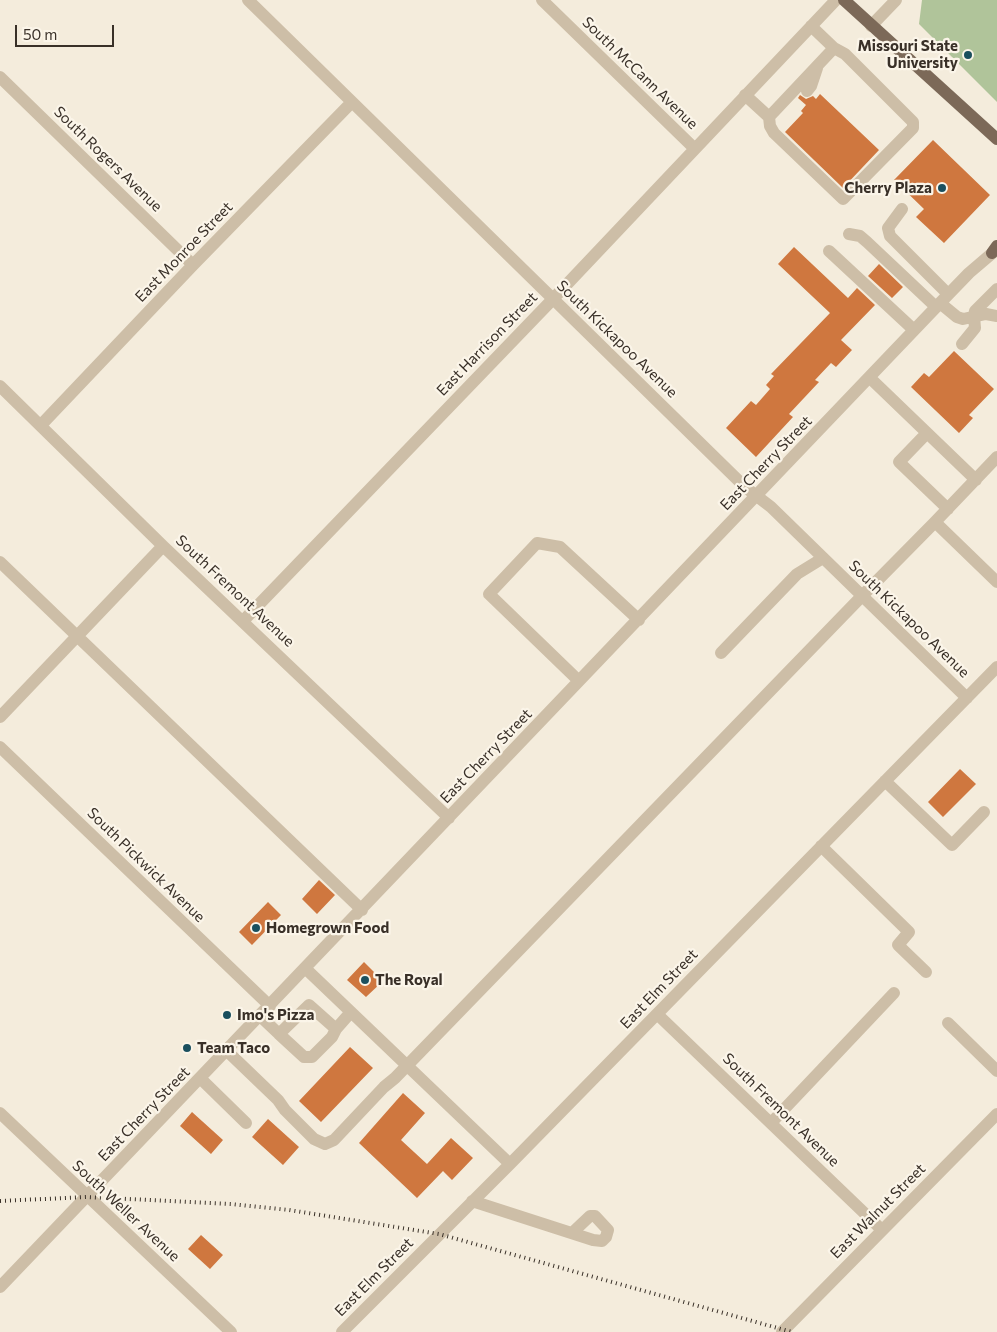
<!DOCTYPE html>
<style>
body{margin:0}
#map{position:relative;width:997px;height:1332px;overflow:hidden;background:#f4ecdc;font-family:Commissioner,sans-serif}
canvas{display:block}
.scale{position:absolute;left:15px;top:25px;width:99px;height:22px;box-sizing:border-box;border:2px solid #393028;border-top:0;padding-left:6px;font-size:15px;line-height:18px;white-space:nowrap;color:#393028;-webkit-text-stroke:4px #fbf5e9;paint-order:stroke}
</style>
<div id="map">
<canvas width="997" height="1332"></canvas>
<div class="scale">50 m</div>
</div>
<script>
const g = document.querySelector('canvas').getContext('2d');
g.lineJoin = 'round';
function fillPath(path, color) {
  g.fillStyle = color;
  g.fill(path, 'evenodd');
}
function shape(rows) {
  const path = new Path2D();
  for (const r of rows) {
    path.moveTo(r[0], r[1]);
    for (let i = 2; i < r.length; i += 2) path.lineTo(r[i], r[i + 1]);
  }
  return path;
}
function stroke(path, color, width, dash) {
  g.strokeStyle = color;
  g.lineWidth = width;
  g.lineCap = dash ? 'butt' : 'round';
  g.setLineDash(dash || []);
  g.stroke(path);
}
function write(font, color, halo, rows, align = 'center') {
  g.font = font + ' Commissioner,sans-serif';
  g.lineWidth = 4.5;
  g.setLineDash([]);
  g.textBaseline = 'middle';
  g.strokeStyle = halo;
  g.fillStyle = color;
  for (const [text, x, y, turn = 0] of rows) {
    g.save();
    g.translate(x, y);
    g.rotate((+turn || 0) * Math.PI / 180);
    g.textAlign = isNaN(turn) ? turn : align;
    if (halo) g.strokeText(text, 0, 0);
    g.fillText(text, 0, 0);
    g.restore();
  }
}
const green = shape([
 [922,0,997,0,997,102,919,24]
]);
const building = shape([
 [820,94,879,150,843,188,785,132,803,113,801,111,806,105,798,98,800,95,806,99,813,96,816,99],
 [933,140,990,195,944,243,916,217,924,209,894,180],
 [794,247,848,298,857,288,875,305,841,340,852,350,836,367,831,363,815,380,819,382,789,414,793,417,756,457,726,428,751,401,756,405,770,389,766,385,774,376,771,374,830,313,778,264],
 [879,264,903,287,892,298,868,276],
 [954,351,994,389,969,415,973,418,959,433,911,387,924,373,929,377],
 [960,769,976,784,943,817,928,802],
 [319,880,335,895,317,914,302,899],
 [268,902,281,915,252,945,239,932],
 [364,962,383,981,366,997,347,980],
 [350,1047,373,1068,321,1122,299,1101],
 [403,1093,425,1113,401,1140,427,1164,451,1138,473,1158,452,1180,443,1171,417,1198,359,1143],
 [192,1112,223,1140,211,1154,180,1126],
 [268,1119,299,1147,283,1165,252,1137],
 [201,1235,223,1255,210,1269,188,1249]
]);
const minor = shape([
 [248,0,745,487,771,507,967,698],
 [542,0,694,148],
 [871,26,896,0],
 [0,77,193,265],
 [807,91,811,86,817,68],
 [745,95,769,117,770,126,774,133,843,199,913,128,913,122,845,54,834,48,811,26],
 [769,117,834,48],
 [902,209,888,228,890,236,948,294],
 [849,234,860,236,867,242,936,307],
 [829,251,914,330],
 [940,303,957,317,963,319,986,314,997,316],
 [962,344,975,328,974,316,975,311,997,289],
 [870,378,976,480],
 [0,386,163,546,449,818],
 [41,425,193,265,352,102],
 [927,433,899,462,948,509],
 [935,522,997,582],
 [0,562,362,910],
 [243,621,552,300,836,0],
 [721,653,797,574,823,558],
 [579,681,489,594,537,543,560,547,639,620],
 [0,717,163,546],
 [0,747,270,1006],
 [885,781,952,845,984,812],
 [821,846,909,932,898,945,926,972],
 [306,969,510,1164],
 [657,1014,882,1230],
 [260,1016,279,1034,309,1005,336,1029,351,1012],
 [948,1023,997,1071],
 [279,1034,304,1057,312,1057,332,1037,336,1029],
 [227,1051,278,1100,285,1110,314,1139,325,1144,334,1140,384,1087,395,1078,862,596,935,522,997,457],
 [200,1078,246,1123],
 [0,1113,231,1332],
 [771,1123,894,993],
 [472,1201,593,1240,602,1241,606,1237,608,1230,595,1216,590,1216,572,1233],
 [0,1287,940,303,969,273,997,249],
 [342,1332,510,1164,997,667],
 [782,1332,997,1114]
]);
const major = shape([
 [844,0,997,139],
 [992,253,997,246]
]);
const rail = shape([
 [0,1201,87,1197,231,1204,289,1210,439,1234,792,1332]
]);
const markers = [
 [968,55,5,"#1a4f5e"],
 [942,188,5,"#1a4f5e"],
 [256,928,5,"#1a4f5e"],
 [365,980,5,"#1a4f5e"],
 [227,1015,5,"#1a4f5e"],
 [187,1048,5,"#1a4f5e"]
];
const poiNames = [
 ["Missouri State",958,46,"right"],
 ["University",958,63,"right"],
 ["Cherry Plaza",932,188,"right"],
 ["Homegrown Food",266,928],
 ["The Royal",375,980],
 ["Imo's Pizza",237,1015],
 ["Team Taco",197,1048]
];
const streetNames = [
 ["South McCann Avenue",640,73,44],
 ["South Rogers Avenue",108,159,44],
 ["East Monroe Street",184,252,-46],
 ["South Kickapoo Avenue",617,339,44],
 ["East Harrison Street",487,344,-46],
 ["East Cherry Street",766,463,-46],
 ["South Fremont Avenue",235,591,43],
 ["South Kickapoo Avenue",909,619,44],
 ["East Cherry Street",486,756,-46],
 ["South Pickwick Avenue",146,865,44],
 ["East Elm Street",659,989,-46],
 ["South Fremont Avenue",781,1110,44],
 ["East Cherry Street",144,1114,-46],
 ["South Weller Avenue",126,1211,43],
 ["East Walnut Street",878,1211,-45],
 ["East Elm Street",374,1277,-45]
];
fillPath(green, '#b0c49a');
fillPath(building, '#cf773f');
stroke(minor, '#cdbea7', 12);
stroke(major, '#7c6958', 12);
stroke(rail, '#393028', 4, [1, 4]);
for (const [x, y, r, color] of markers) {
  const dot = new Path2D();
  dot.arc(x, y, r, 0, 2 * Math.PI);
  g.fillStyle = color;
  g.fill(dot);
  stroke(dot, '#fbf5e9', 2);
}
write('bold 15px', '#393028', '#fbf5e9', poiNames, 'left');
write('15px', '#393028', '#fbf5e9', streetNames);
</script>
